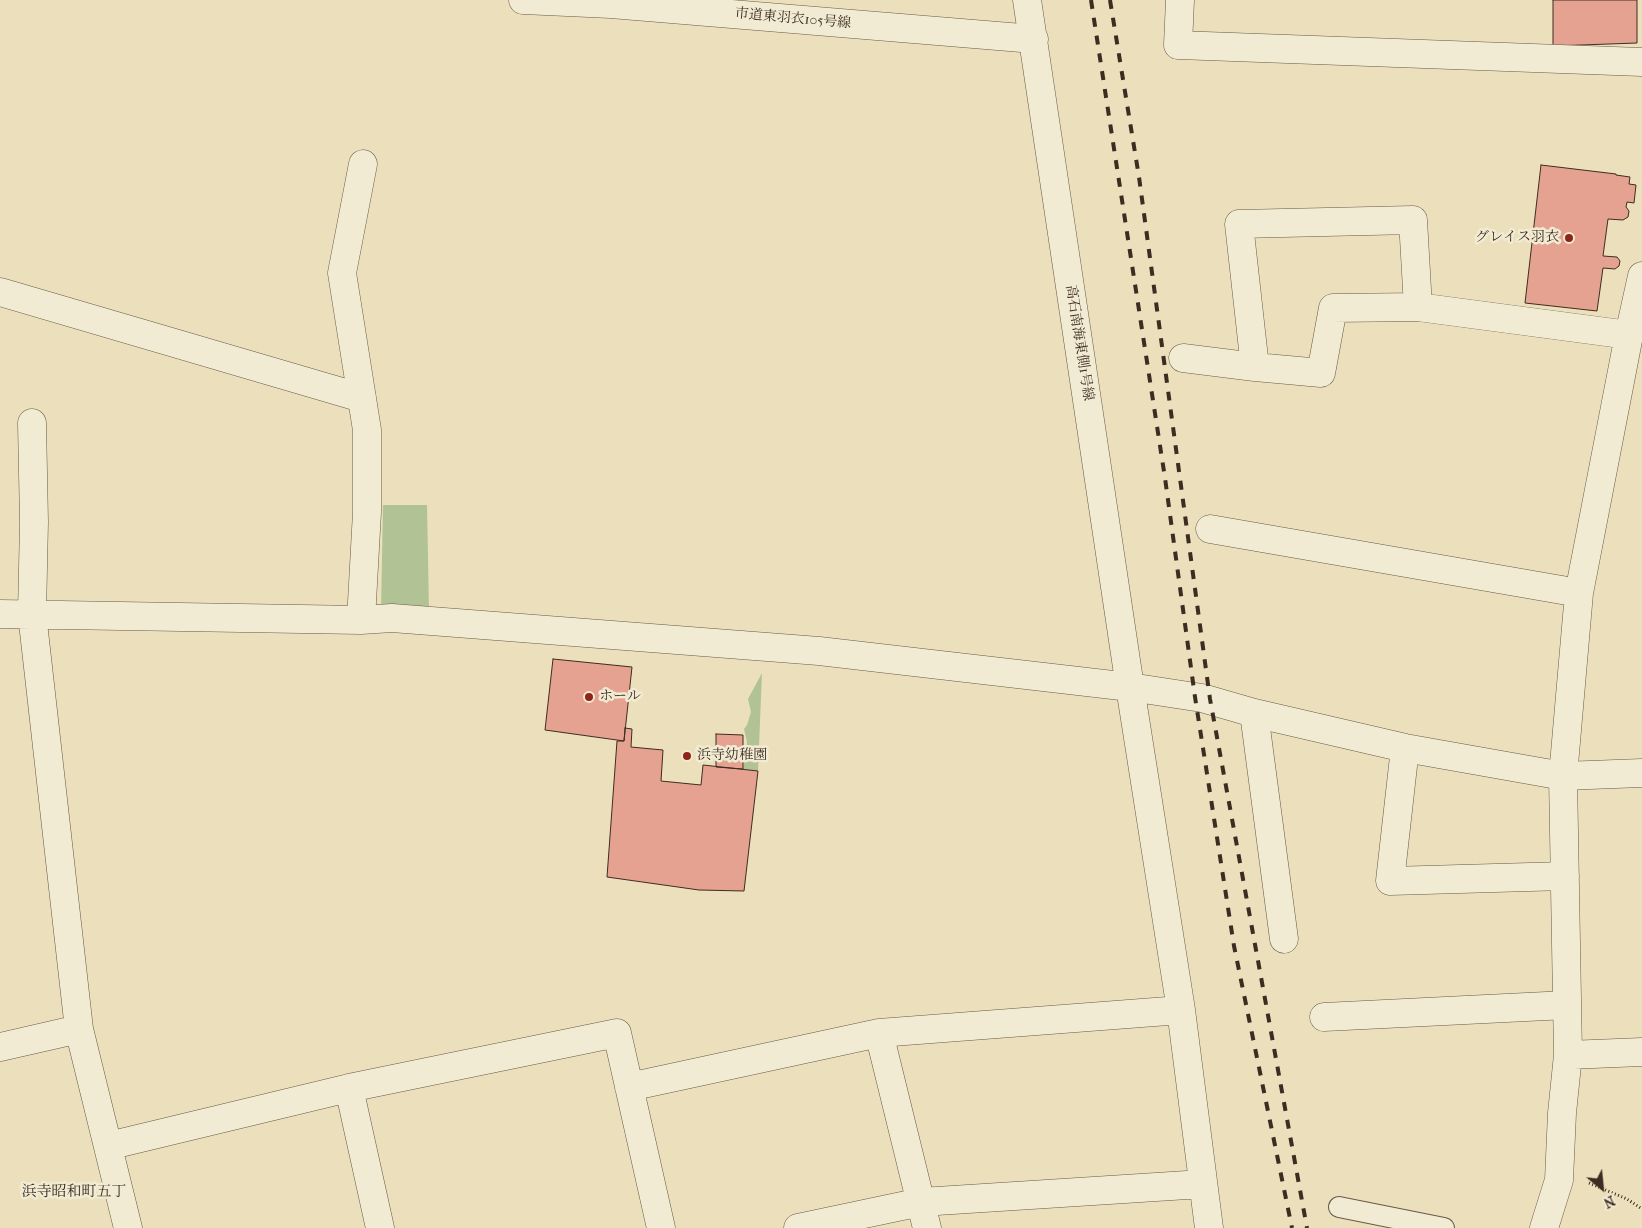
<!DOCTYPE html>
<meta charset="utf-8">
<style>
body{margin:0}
#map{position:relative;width:1642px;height:1228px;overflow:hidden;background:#ebe0bb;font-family:"IM FELL French Canon",serif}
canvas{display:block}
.north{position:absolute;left:1577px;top:1163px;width:50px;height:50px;-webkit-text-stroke:4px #f2ebd3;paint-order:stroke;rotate:152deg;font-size:14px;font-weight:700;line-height:20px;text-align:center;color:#3d2c21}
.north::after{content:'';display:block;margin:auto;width:18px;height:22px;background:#3d2c21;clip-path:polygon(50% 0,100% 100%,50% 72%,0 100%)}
</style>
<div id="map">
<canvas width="1642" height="1228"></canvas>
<div class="north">N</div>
</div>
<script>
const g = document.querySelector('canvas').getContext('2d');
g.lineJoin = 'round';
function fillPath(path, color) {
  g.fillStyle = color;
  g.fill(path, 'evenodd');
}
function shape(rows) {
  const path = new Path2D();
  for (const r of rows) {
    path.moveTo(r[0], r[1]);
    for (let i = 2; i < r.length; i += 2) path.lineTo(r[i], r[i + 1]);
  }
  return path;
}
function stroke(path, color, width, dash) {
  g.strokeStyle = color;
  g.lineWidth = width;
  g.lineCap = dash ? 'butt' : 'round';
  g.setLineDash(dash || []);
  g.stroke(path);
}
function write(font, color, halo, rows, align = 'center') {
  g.font = font + ' "IM FELL French Canon","Noto Serif JP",serif';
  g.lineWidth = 5;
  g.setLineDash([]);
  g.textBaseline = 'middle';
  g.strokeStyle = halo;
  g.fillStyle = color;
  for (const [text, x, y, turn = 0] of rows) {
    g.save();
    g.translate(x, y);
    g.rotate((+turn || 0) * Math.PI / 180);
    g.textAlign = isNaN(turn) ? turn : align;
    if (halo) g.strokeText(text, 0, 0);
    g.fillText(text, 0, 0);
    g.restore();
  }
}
const green = shape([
 [383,505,427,505,429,610,381,611],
 [762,673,758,771,743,769,747,742,744,729,747,725,751,712,748,699]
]);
const building = shape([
 [1553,0,1637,0,1637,43,1553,46,1553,0],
 [1541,165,1616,174,1616,175,1630,177,1629,184,1636,185,1634,203,1627,202,1626,207,1629,211,1628,217,1623,220,1608,219,1603,256,1617,257,1620,261,1619,266,1615,269,1603,268,1597,311,1525,303,1541,165],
 [553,659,632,667,624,741,545,730,553,659],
 [625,728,632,729,631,747,663,750,661,781,701,785,703,765,758,771,744,891,699,890,607,877,617,741,624,741,625,728],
 [716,734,743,735,743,769,716,767,716,734]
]);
const path = shape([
 [1589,1183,1627,1199,1642,1209]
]);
const lane = shape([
 [1339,1207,1444,1228]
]);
const street = shape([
 [523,0,611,4,1034,39],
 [1027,0,1130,687,1181,1010,1209,1228],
 [1180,0,1178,45,1642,62],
 [0,292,362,398],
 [1183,358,1255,367,1321,373,1333,308,1418,307,1629,335],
 [1255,367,1239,224,1413,220,1418,307],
 [32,423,34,522,32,614,79,1029,128,1228],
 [1210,529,1579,593],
 [0,614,361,620,392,618,819,651,1130,687,1202,698,1254,713,1405,748,1563,776,1642,773],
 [361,620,367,512,367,430,342,273,363,164],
 [1254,713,1284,939],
 [1405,748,1390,881,1565,876],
 [1324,1017,1567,1005],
 [879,1033,927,1228],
 [0,1047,79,1029],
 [1568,1055,1642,1052],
 [629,1087,879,1033,1181,1010],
 [349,1088,380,1228],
 [108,1146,349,1088,617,1033,661,1228],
 [798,1228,921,1202,1203,1184],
 [1544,1228,1559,1180,1562,1113,1568,1055,1563,776,1579,593,1629,335,1642,276]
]);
const rail = shape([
 [1091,0,1165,478,1195,697,1234,946,1292,1228],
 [1110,0,1139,177,1210,699,1307,1228]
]);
const markers = [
 [1569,238,5,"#8f2418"],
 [589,697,5,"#8f2418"],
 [687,756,5,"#8f2418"]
];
const streetNames = [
 ["市道東羽衣105号線",793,19,5],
 ["高石南海東側1号線",1079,343,81]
];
const poiNames = [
 ["グレイス羽衣",1559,238,"right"],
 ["ホール",599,697],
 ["浜寺幼稚園",697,756]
];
const neighbourhoodNames = [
 ["浜寺昭和町五丁",74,1192]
];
fillPath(green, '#b1c394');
fillPath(building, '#e5a290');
stroke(building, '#3d2c21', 1);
stroke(lane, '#685948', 22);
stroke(street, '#685948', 29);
stroke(path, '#3d2c21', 3, [1, 2.5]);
stroke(lane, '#f2ebd3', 20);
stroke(street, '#f2ebd3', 28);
stroke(rail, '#3d2c21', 4, [9, 9]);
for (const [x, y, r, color] of markers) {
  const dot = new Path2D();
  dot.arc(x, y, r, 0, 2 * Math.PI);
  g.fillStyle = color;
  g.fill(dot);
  stroke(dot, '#f2ebd3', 2);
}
write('14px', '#3d2c21', '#f2ebd3', streetNames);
write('14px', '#3d2c21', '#f2ebd3', poiNames, 'left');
write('15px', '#3d2c21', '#f2ebd3', neighbourhoodNames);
</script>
